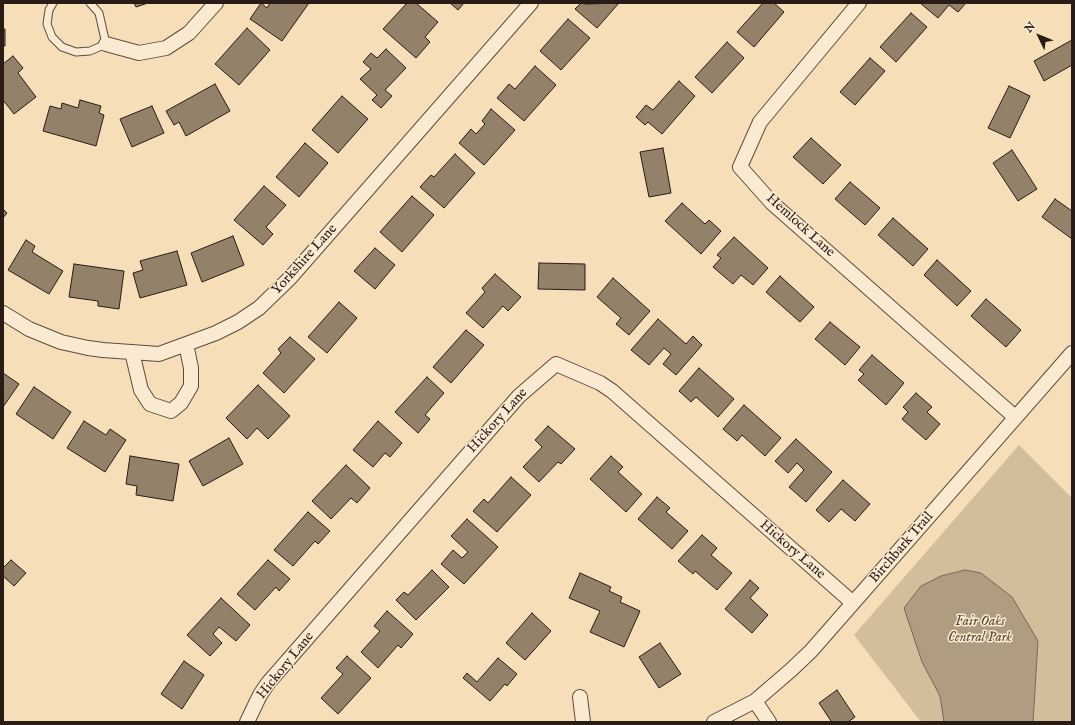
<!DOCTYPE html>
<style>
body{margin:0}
#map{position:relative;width:1075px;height:725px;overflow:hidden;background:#f6dfb8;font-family:"IM FELL English",serif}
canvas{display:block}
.frame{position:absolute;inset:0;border:4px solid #291b16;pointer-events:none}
.north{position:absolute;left:1019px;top:16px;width:40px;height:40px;-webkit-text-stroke:3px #f9ead1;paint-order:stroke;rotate:313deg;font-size:11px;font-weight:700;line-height:16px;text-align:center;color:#291b16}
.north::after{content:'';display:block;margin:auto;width:14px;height:18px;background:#291b16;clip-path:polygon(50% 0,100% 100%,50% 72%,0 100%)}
</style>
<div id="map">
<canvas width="1075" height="725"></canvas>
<div class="frame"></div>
<div class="north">N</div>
</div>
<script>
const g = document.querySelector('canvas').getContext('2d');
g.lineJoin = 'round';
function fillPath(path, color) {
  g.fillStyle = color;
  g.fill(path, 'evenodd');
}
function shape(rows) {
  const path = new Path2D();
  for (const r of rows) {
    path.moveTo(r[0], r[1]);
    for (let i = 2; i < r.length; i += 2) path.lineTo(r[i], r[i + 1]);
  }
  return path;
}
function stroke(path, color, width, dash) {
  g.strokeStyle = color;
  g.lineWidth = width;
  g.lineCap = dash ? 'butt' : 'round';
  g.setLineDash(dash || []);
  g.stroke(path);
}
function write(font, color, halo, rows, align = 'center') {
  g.font = font + ' "IM FELL English",serif';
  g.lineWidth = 3;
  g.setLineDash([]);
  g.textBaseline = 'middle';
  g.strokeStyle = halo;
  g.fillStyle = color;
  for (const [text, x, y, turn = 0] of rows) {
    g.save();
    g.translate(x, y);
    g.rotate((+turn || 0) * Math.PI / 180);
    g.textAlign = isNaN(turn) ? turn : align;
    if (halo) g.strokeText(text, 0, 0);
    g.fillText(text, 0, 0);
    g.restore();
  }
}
const green = shape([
 [1019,445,1072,498,1072,722,921,722,854,635]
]);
const water = shape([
 [965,570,981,573,1012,597,1038,641,1033,722,944,722,940,696,922,662,904,608,921,586,941,576,965,570]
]);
const building = shape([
 [134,3,148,3,136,7,134,3],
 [261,3,267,8,270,3,309,3,282,41,250,19,261,3],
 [407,3,416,3,438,22,425,37,430,42,416,58,383,29,407,3],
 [450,3,464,3,458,10,450,3],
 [581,3,586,4,619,3,597,28,575,9,581,3],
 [763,3,774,3,784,12,754,47,737,32,763,3],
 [920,3,966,3,958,12,949,5,938,18,920,3],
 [911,13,927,27,896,62,880,47,911,13],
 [568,19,590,38,561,70,540,51,568,19],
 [247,28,270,50,239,85,215,64,247,28],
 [3,29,5,29,5,46,3,46,3,29],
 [1072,40,1072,65,1044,81,1034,61,1072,40],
 [727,42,744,58,712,93,695,77,727,42],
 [386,49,406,68,385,90,392,96,381,108,372,100,377,95,360,79,371,69,363,62,371,53,377,58,386,49],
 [13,56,23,68,18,73,36,97,14,114,3,100,3,64,13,56],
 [870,58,885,71,855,105,840,92,870,58],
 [535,66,556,85,524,121,497,98,509,84,515,89,535,66],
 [679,81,695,96,662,134,648,122,645,125,636,117,646,105,653,110,679,81],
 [215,84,230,111,186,136,179,122,174,125,166,111,215,84],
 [1009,86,1030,96,1010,138,988,128,1009,86],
 [342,96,368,119,338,153,312,130,342,96],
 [80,100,101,106,99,113,104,115,96,146,43,131,50,106,61,109,62,103,78,108,80,100],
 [152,106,164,133,132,147,120,119,152,106],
 [491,109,515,130,484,165,459,143,471,129,476,134,485,124,482,121,491,109],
 [811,138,841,165,823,184,793,157,811,138],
 [305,143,328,163,299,197,276,177,305,143],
 [663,148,671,193,649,197,640,152,663,148],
 [1012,150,1037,189,1018,201,993,163,1012,150],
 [455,154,475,173,444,208,420,187,431,175,434,177,455,154],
 [850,182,880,208,865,225,835,199,850,182],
 [264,186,286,205,266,227,273,234,263,245,234,220,264,186],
 [412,196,434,215,402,252,380,232,412,196],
 [1055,199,1072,211,1072,239,1042,217,1055,199],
 [682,203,705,224,709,220,721,231,701,254,665,221,682,203],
 [3,209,7,213,3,218,3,209],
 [893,218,928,249,913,266,878,235,893,218],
 [233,236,244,265,202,282,191,253,233,236],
 [734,237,768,268,753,285,741,275,733,284,713,267,721,258,717,255,734,237],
 [26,240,35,246,32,252,63,271,49,294,8,270,26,240],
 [375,248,395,265,375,289,354,271,375,248],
 [177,251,187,285,140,298,133,273,143,270,140,261,177,251],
 [937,260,971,291,957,306,924,275,937,260],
 [539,263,585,264,585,290,538,289,539,263],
 [74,264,124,271,119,309,98,306,98,301,69,297,74,264],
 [495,274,521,297,508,311,503,306,483,328,466,313,485,292,482,288,495,274],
 [780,276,814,307,800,322,766,292,780,276],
 [613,278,650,311,629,335,616,324,621,318,597,297,613,278],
 [986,299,1021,330,1006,347,971,316,986,299],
 [339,302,357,318,327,353,308,337,339,302],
 [658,319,686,344,693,336,702,345,676,375,663,364,671,354,664,348,649,365,631,350,658,319],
 [830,322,860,347,845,365,815,339,830,322],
 [466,330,484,345,451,383,433,367,466,330],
 [290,337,315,359,284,393,263,373,281,353,278,349,290,337],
 [872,355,904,383,886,405,858,380,864,374,859,370,872,355],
 [699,368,734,399,718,417,696,397,691,402,679,391,699,368],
 [3,373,19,384,3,407,3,373],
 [427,377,444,393,425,415,430,419,418,433,395,412,427,377],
 [258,385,290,416,268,439,257,428,247,439,226,418,258,385],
 [34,387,71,412,53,439,16,414,34,387],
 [916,393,932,407,927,412,940,424,926,440,902,419,908,412,903,407,916,393],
 [744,405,781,438,765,456,742,435,737,441,723,429,744,405],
 [84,421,106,435,110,429,126,440,105,472,67,448,84,421],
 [378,421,402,443,390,457,385,453,373,467,353,450,378,421],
 [548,426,575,449,561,464,558,462,539,482,523,467,542,447,535,440,548,426],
 [229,438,243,464,203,486,189,461,229,438],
 [796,439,832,472,806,502,789,487,804,470,797,463,788,473,775,461,796,439],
 [130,456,179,464,173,501,136,495,137,486,126,484,130,456],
 [611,456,623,467,618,472,642,494,626,512,590,479,611,456],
 [346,465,370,488,357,503,351,498,331,519,312,501,346,465],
 [511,477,531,495,497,532,473,511,484,499,488,503,511,477],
 [843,480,870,504,855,521,841,509,829,522,816,510,843,480],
 [657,497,670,508,666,512,688,531,672,549,638,519,657,497],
 [308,512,330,531,318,544,315,541,293,566,274,550,308,512],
 [467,519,498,547,464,584,441,564,453,550,462,558,468,552,451,536,467,519],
 [702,535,717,548,711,555,732,573,717,590,695,571,693,574,678,561,702,535],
 [11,560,26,573,14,586,3,576,3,568,11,560],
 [268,560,290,579,279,591,276,587,255,610,237,594,268,560],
 [432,570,449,587,416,620,396,600,404,592,408,595,432,570],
 [580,573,611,587,609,591,622,597,620,602,640,611,624,647,590,632,600,611,569,598,580,573],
 [750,580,759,588,750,598,768,615,752,633,725,609,750,580],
 [221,598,250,625,236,641,219,627,213,634,222,643,210,656,187,635,221,598],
 [387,611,413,634,401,648,398,645,378,668,361,652,380,631,374,626,387,611],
 [532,613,551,631,525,660,506,643,532,613],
 [660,643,681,674,659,688,639,657,660,643],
 [347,656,371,678,338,714,321,698,343,674,336,668,347,656],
 [498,658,517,674,507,686,505,684,490,701,463,678,467,673,477,682,498,658],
 [184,661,204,675,182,709,161,694,184,661],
 [837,690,855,717,848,722,830,722,831,721,819,703,837,690]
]);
const lane = shape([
 [53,3,49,10,47,24,52,37,62,47,76,52,90,51,106,44,99,13,90,3]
]);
const street = shape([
 [859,3,760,122,740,167,772,203,1015,417],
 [106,44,139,53,166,48,189,33,216,3],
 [3,313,29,329,61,342,88,348,103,350,159,354,216,333,238,322,259,308,290,278,531,3],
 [132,352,141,390,150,404,171,411,181,403,191,386,191,368,186,344],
 [580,697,583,722],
 [755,701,769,722],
 [247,722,260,695,268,683,519,396,556,364,600,383,612,391,853,603],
 [714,722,755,701,791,670,811,651,1072,353]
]);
const streetNames = [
 ["Hemlock Lane",800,226,42],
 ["Yorkshire Lane",305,260,-48],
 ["Hickory Lane",498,421,-48],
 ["Birchbark Trail",902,548,-49],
 ["Hickory Lane",792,550,41],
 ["Hickory Lane",286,666,-51]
];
const parkNames = [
 ["Fair Oaks",980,622],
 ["Central Park",980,638]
];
fillPath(green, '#d3be9c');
fillPath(water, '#b09c81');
stroke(water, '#7a6856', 1);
fillPath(building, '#94816a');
stroke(building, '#291b16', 1);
stroke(lane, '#5c4c3e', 9);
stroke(street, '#5c4c3e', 16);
stroke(lane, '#f9ead1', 7);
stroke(street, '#f9ead1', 14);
write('14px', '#291b16', '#f9ead1', streetNames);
write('italic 14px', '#5c4c3e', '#f9ead1', parkNames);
</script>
